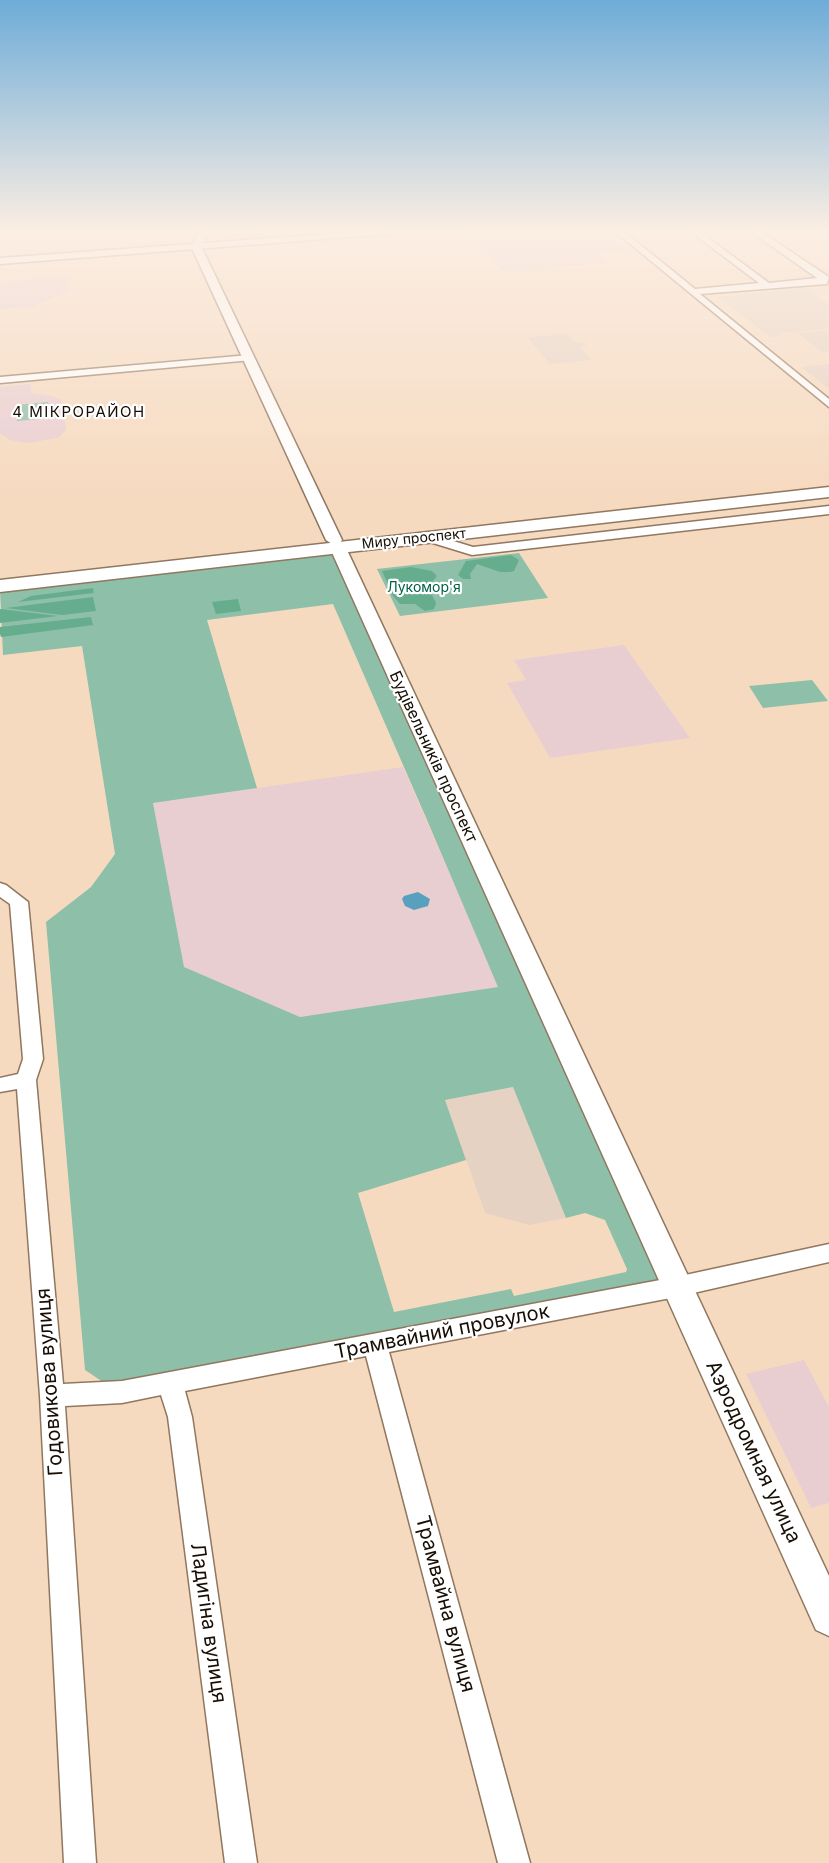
<!DOCTYPE html>
<meta charset="utf-8">
<style>
body{margin:0}
canvas{display:block;background:#f6dac0}
</style>
<canvas width="829" height="1863"></canvas>
<script>
const g = document.querySelector('canvas').getContext('2d');
g.lineJoin = 'round';
function fillPath(path, color) {
  g.fillStyle = color;
  g.fill(path, 'evenodd');
}
function shape(rows) {
  const path = new Path2D();
  for (const r of rows) {
    path.moveTo(r[0], r[1]);
    for (let i = 2; i < r.length; i += 2) path.lineTo(r[i], r[i + 1]);
  }
  return path;
}
function stroke(path, color, width, dash) {
  g.strokeStyle = color;
  g.lineWidth = width;
  g.lineCap = dash ? 'butt' : 'round';
  g.setLineDash(dash || []);
  g.stroke(path);
}
function write(font, color, halo, rows, align = 'center') {
  g.font = font + ' Inter,sans-serif';
  g.lineWidth = 4.5;
  g.setLineDash([]);
  g.textBaseline = 'middle';
  g.strokeStyle = halo;
  g.fillStyle = color;
  for (const [text, x, y, turn = 0] of rows) {
    g.save();
    g.translate(x, y);
    g.rotate((+turn || 0) * Math.PI / 180);
    g.textAlign = isNaN(turn) ? turn : align;
    if (halo) g.strokeText(text, 0, 0);
    g.fillText(text, 0, 0);
    g.restore();
  }
}
const industrial = shape([
 [805,288,829,305,829,329,780,333,782,336,770,337,719,297],
 [829,330,829,352,823,353,797,333],
 [567,334,575,342,582,342,587,346,580,347,592,360,550,364,527,337],
 [829,364,829,389,801,367],
 [513,1087,566,1218,529,1225,485,1213,445,1100]
]);
const education = shape([
 [607,229,632,250,596,253,607,263,503,271,464,230],
 [67,277,70,291,30,307,0,309,0,282],
 [30,384,32,393,49,395,61,400,66,430,58,438,27,443,10,440,0,434,0,387],
 [624,645,690,738,550,758,507,683,526,680,514,660],
 [403,767,499,987,300,1017,184,967,153,803],
 [804,1360,829,1407,829,1503,811,1508,746,1374]
]);
const green = shape([
 [48,402,51,418,17,421,16,405],
 [334,551,663,1281,123,1383,106,1384,85,1370,46,922,91,887,115,854,82,646,3,655,0,589],
 [333,604,427,820,498,987,300,1017,184,967,153,803,257,788,207,620],
 [513,1087,566,1218,585,1213,605,1220,627,1269,626,1272,514,1296,511,1289,394,1312,358,1193,466,1160,445,1100],
 [519,553,548,598,400,616,377,569],
 [812,680,828,701,763,708,749,686]
]);
const forest = shape([
 [511,555,519,560,514,571,510,572,500,572,477,564,470,574,471,579,463,579,458,575,466,561],
 [411,567,432,571,437,576,428,587,436,603,434,609,425,611,415,604,400,604,393,596,382,571],
 [93,588,94,593,18,602,31,596],
 [93,597,96,611,62,615,6,608],
 [238,599,241,611,216,614,212,602],
 [0,609,58,616,0,623],
 [91,617,93,625,1,637,0,634,0,627]
]);
const water = shape([
 [418,892,430,899,428,906,414,910,405,906,402,899,404,896]
]);
const minor = shape([
 [395,229,433,229,429,231,0,264,0,258,395,229],
 [612,229,621,229,695,289,759,283,687,229,696,229,769,283,817,278,747,229,757,229,829,277,827,284,700,294,829,399,829,407,612,229],
 [816,229,826,229,829,231,829,237,816,229],
 [249,355,254,358,252,360,0,383,0,377,249,355],
 [829,506,829,514,472,555,423,540,421,537,427,533,473,547,829,506],
 [0,883,6,885,28,902,43,1059,36,1080,63,1384,122,1381,676,1277,829,1244,829,1262,676,1297,389,1352,530,1863,498,1863,366,1356,185,1391,192,1417,257,1863,225,1863,168,1417,161,1395,122,1403,65,1406,96,1863,64,1863,40,1396,17,1089,0,1092,0,1078,18,1074,23,1059,10,904,0,897,0,883]
]);
const major = shape([
 [202,229,212,229,201,246,342,540,340,543,346,548,829,1576,829,1636,816,1630,330,548,332,544,326,540,191,246,202,229]
]);
const highway = shape([
 [829,487,829,497,0,592,0,580,829,487]
]);
const farStreetnames = [
 ["Миру проспект",414,539,-6]
];
const farParknames = [
 ["Лукомор'я",424,588]
];
const farNeighbourhoodnames = [
 ["4 МІКРОРАЙОН",79,412]
];
const streetNames = [
 ["Будівельників проспект",433,757,65]
];
const nearStreetnames = [
 ["Трамвайний провулок",442,1332,-11],
 ["Годовикова вулиця",50,1382,-94],
 ["Аэродромная улица",753,1452,65],
 ["Трамвайна вулиця",445,1604,75],
 ["Ладигіна вулиця",208,1623,82]
];
fillPath(industrial, '#e6d2c3');
fillPath(education, '#e9ced1');
fillPath(green, '#8ebfa8');
fillPath(forest, '#66ad8d');
fillPath(water, '#57a1bf');
stroke(minor, '#90775f', 3);
stroke(major, '#90775f', 3);
stroke(highway, '#90775f', 3);
fillPath(minor, '#fff');
fillPath(major, '#fff');
fillPath(highway, '#fff');
const sky = g.createLinearGradient(0, 0, 0, 490);
sky.addColorStop(0, '#6eacd8');
sky.addColorStop(0.47, '#fbeee3');
sky.addColorStop(1, '#fbeee300');
g.fillStyle = sky;
g.fillRect(0, 0, 829, 490);
write('14px', '#170e05', '#fff', farStreetnames);
write('14px', '#006143', '#fff', farParknames);
g.letterSpacing = '1.5px';
write('15px', '#170e05', '#fff', farNeighbourhoodnames);
g.letterSpacing = '0px';
write('16px', '#170e05', '#fff', streetNames);
write('20px', '#170e05', '#fff', nearStreetnames);
</script>
